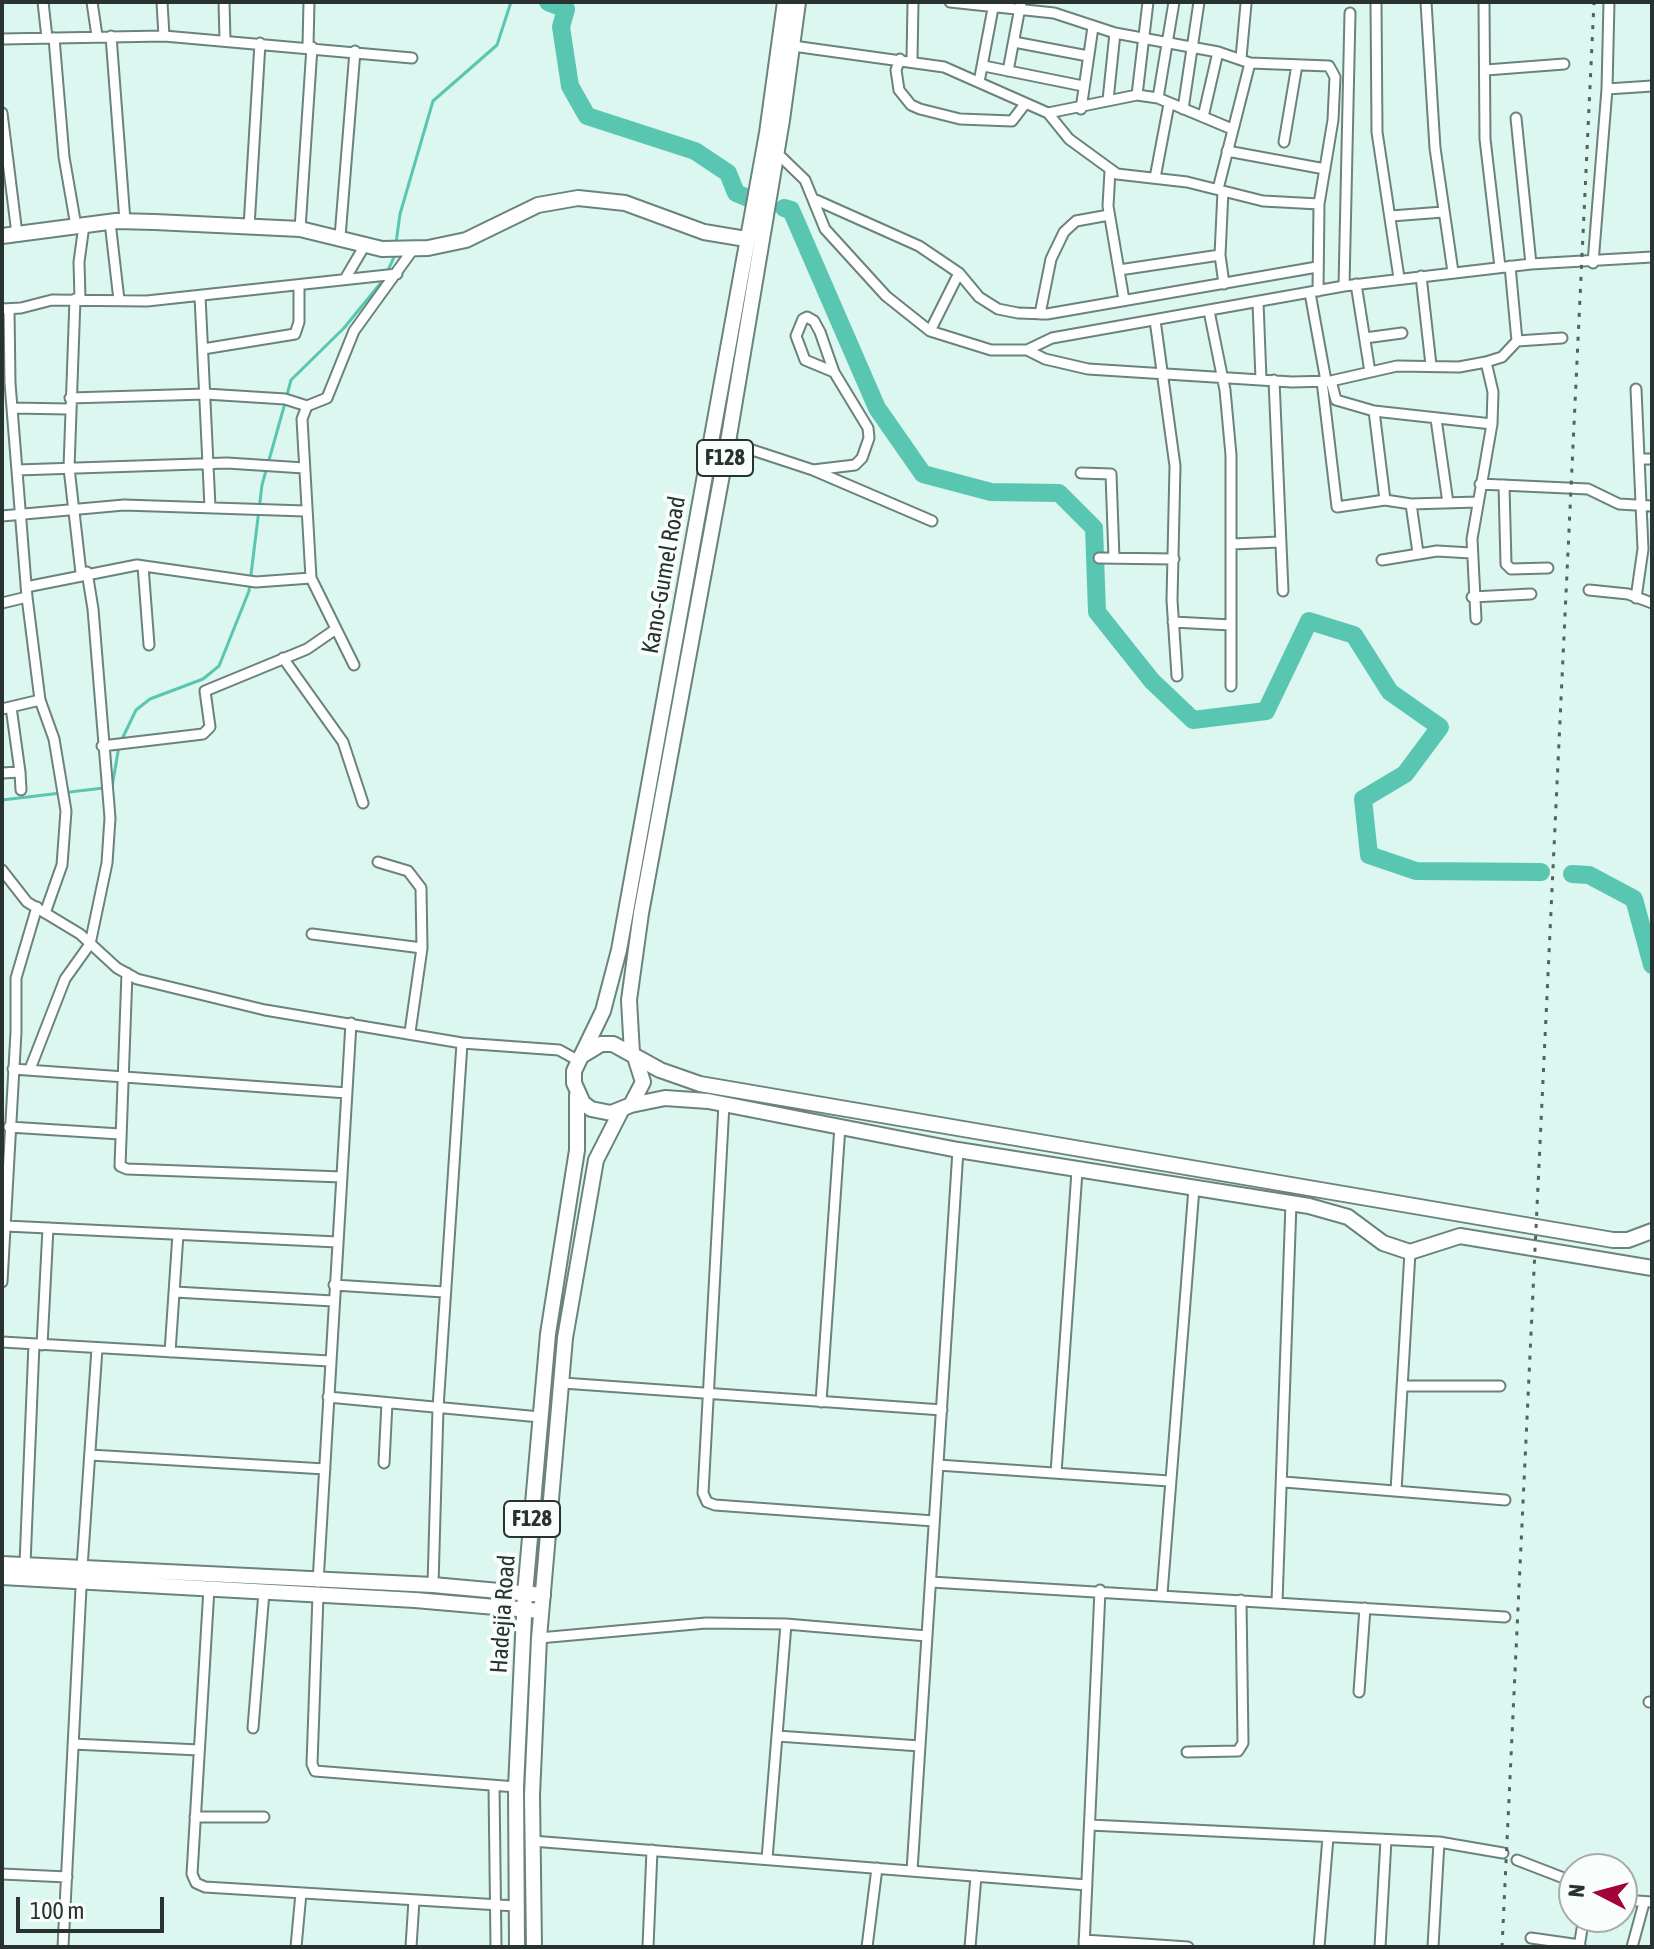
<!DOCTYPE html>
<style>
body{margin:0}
#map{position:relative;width:1654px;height:1949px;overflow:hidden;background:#dcf6f0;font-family:"Asap Condensed",sans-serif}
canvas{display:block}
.frame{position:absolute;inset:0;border:4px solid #283230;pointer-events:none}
.north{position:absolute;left:1558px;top:1853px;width:80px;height:80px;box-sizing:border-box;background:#f9fefd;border:2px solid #a5acab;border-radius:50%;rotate:276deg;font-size:22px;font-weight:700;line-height:32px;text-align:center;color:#283230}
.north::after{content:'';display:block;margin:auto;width:28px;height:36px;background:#a2033a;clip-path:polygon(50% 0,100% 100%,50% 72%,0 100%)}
.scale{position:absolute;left:16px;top:1897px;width:148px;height:36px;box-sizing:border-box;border:4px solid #283230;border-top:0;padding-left:10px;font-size:24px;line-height:28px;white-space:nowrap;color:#283230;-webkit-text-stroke:6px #f9fefd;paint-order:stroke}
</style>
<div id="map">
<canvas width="1654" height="1949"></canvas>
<div class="frame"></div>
<div class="north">N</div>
<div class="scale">100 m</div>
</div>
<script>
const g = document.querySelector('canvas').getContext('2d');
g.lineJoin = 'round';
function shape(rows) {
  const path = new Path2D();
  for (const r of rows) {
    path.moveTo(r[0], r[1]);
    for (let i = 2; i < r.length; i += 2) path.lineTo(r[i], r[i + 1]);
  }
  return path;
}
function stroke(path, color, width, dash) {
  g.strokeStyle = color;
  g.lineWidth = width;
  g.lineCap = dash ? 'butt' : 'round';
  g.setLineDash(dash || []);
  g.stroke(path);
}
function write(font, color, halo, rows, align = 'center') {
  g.font = font + ' "Asap Condensed",sans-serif';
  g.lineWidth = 8;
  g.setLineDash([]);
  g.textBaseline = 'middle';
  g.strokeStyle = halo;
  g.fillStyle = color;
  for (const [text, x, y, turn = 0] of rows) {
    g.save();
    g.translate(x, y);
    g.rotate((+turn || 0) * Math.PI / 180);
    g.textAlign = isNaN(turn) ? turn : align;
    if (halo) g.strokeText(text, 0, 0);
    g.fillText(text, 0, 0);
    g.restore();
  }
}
const stream = shape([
 [396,243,400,214,433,101,497,45,511,2],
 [287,395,291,380,344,328,384,279,395,255],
 [122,739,136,710,150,699,203,679,219,666,249,591,262,485,285,403],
 [2,800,112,787,119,746]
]);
const river = shape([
 [548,2,566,9,561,27,570,86,587,116,695,151,728,173,736,193,748,198],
 [784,208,791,210,877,408,923,474,991,492,1059,493,1094,528,1097,612,1152,681,1193,720,1266,711,1309,621,1354,635,1390,692,1440,727,1405,774,1363,799,1369,855,1416,871,1541,872],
 [1572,874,1589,875,1634,899,1652,965]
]);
const street = shape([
 [43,2,47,38],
 [92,2,97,36],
 [162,2,164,36],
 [224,2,225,40],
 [950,2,1054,13,1115,33,1218,52,1250,63,1329,66,1335,77,1333,120,1319,204,1318,291],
 [1376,2,1377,132,1399,278],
 [1426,2,1435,148,1453,272],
 [1484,2,1485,139,1500,267],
 [111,36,125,221],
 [54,38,64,157,76,226],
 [2,39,164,36,412,58],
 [1014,42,1088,56],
 [308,46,309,2],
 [793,46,944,67,1048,113,1069,139,1117,174,1187,182,1263,201,1319,204],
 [1241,58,1246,4],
 [900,59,896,70,899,90,911,105,920,109,960,119,1012,121,1025,104],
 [912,60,913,2],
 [984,66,1083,86],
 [1486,70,1564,64],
 [1008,71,1021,2],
 [979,82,994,3],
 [1607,89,1652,86],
 [1137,95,1148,2],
 [1158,98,1174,2],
 [1108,100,1115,33],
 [1081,109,1093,27],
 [1183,109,1199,2],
 [2,113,17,234],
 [1048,113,1137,95,1158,98,1232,129],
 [1203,117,1218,52],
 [1516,118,1531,264],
 [1284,142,1297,65],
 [1227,151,1325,169],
 [777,153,805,180,825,229,886,296,930,331,991,350,1027,350,1052,338,1344,286,1531,264,1652,257],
 [1110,171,1108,206,1124,300],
 [1155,178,1169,104],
 [1218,189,1250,63],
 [1223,191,1220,255,1224,284],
 [816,200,919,246,959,273,979,297,998,309,1018,313,1047,314,1317,267],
 [1391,216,1443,212],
 [110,222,119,300],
 [249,227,260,43],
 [300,229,312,47],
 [340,237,355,51],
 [1593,263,1607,89,1609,2],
 [1119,270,1220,255],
 [1421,276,1431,365],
 [345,279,365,245],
 [1356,284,1370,372],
 [1344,286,1350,13],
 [1310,293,1326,381],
 [200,296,210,507],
 [75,299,69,468,81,573],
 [80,299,79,262,84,225],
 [1258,302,1261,379],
 [2,309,21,308,52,300,147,301,397,274],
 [9,309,10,383,27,597,40,700,54,739,66,811,62,865,45,913],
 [1209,311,1225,390,1231,455,1231,686],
 [1040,314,1051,259,1064,232,1076,221,1109,215],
 [1155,320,1175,466,1172,600,1177,676],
 [930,331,959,273],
 [1365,338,1402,333],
 [1517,341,1562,338],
 [203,349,295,334,299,322,299,285],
 [1027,350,1045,359,1088,369,1292,382,1331,381,1397,366,1459,367,1486,362,1502,357,1517,341,1510,266],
 [1274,380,1283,591],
 [1322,381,1337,507,1385,500,1411,504,1477,502],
 [1331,381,1336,400,1374,411,1492,424],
 [1636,389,1643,549,1636,598],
 [70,398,206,394,285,399,307,406,327,398,354,331,414,248],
 [307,406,302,419,311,578,354,665],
 [12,408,69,409],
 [1374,411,1385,500],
 [1436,419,1448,503],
 [728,442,813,470,932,521],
 [1639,459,1652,459],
 [17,470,227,463,304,468],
 [813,470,855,465,862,458,869,438,868,428,834,372,820,332,814,321,807,317,803,319,796,336,805,360,834,372],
 [1081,473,1111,474,1114,558],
 [1480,484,1588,489,1619,504,1652,506],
 [1504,485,1506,564,1511,569,1548,568],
 [1411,504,1418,553],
 [2,516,124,505,305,511],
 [1232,544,1280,542],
 [1099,558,1174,559],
 [1382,560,1437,551,1471,553],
 [143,566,149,645],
 [26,587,137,565,256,582,311,578],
 [1589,590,1628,594,1652,603],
 [1472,597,1531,594],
 [2,603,27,597],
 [1476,619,1472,539,1492,424,1493,392,1486,362],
 [1173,622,1231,625],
 [283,658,343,742,363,803],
 [2,709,40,700],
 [102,746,203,734,210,727,205,691,307,649,336,629],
 [20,772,21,790],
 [2,773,20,772,11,707],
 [378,862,408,871,421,888,422,948,410,1032],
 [2,870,27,902,80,934,117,968,137,979,265,1010,462,1043,559,1050,579,1061],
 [312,934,422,948],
 [127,973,120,1166,127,1169,342,1177],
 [13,1069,347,1093],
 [30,1069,65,979,90,944,107,863,110,818,93,609,87,572],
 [724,1104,703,1493,707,1502,715,1505,934,1521],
 [9,1127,120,1134],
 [6,1226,337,1242],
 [2,1282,16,1032,16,978,37,907],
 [334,1285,444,1292],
 [175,1292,333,1301],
 [2,1342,329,1361],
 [42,1345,48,1228],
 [170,1352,178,1234],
 [563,1383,942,1410],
 [1402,1386,1500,1386],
 [328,1397,540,1417],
 [821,1402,840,1126],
 [90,1455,325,1469],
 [384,1463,387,1403],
 [938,1465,1169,1481],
 [1056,1473,1077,1171],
 [1284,1482,1505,1500],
 [1396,1491,1410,1252],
 [25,1564,34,1344],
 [318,1582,351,1023],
 [931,1582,1505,1617],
 [433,1585,438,1408,462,1043],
 [209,1588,192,1874,196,1883,205,1887,516,1906],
 [1162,1594,1194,1188],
 [318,1595,312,1764,315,1771,516,1787],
 [1277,1602,1291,1203],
 [539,1638,706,1623,786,1624,927,1636],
 [1359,1692,1365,1608],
 [1649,1702,1652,1702],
 [253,1728,264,1592],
 [777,1736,920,1746],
 [73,1744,199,1750],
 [1187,1752,1238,1751,1243,1743,1241,1600],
 [494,1786,496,1947],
 [195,1817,264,1817],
 [1090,1825,1439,1842,1503,1853],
 [532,1841,1087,1885],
 [767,1859,786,1624],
 [1517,1860,1574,1882],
 [912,1871,958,1150],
 [2,1874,67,1877],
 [1622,1900,1652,1902],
 [1531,1938,1580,1945],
 [1084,1940,1188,1947],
 [63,1947,82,1568,97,1348],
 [296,1947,301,1893],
 [411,1947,414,1900],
 [648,1947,652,1850],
 [867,1947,877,1868],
 [970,1947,976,1876],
 [1084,1947,1100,1590],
 [1319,1947,1328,1837],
 [1380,1947,1386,1840],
 [1433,1947,1439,1842],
 [1579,1947,1584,1917],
 [1632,1947,1644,1903]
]);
const secondary = shape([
 [2,236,116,221,155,222,300,229,382,249,428,248,466,240,538,205,578,198,625,203,704,232,746,239],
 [2,1564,433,1585,543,1595],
 [2,1577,415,1600,541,1611]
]);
const primary = shape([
 [632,1053,629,1000,641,913,728,442,782,120,798,2],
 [583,1055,601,1044,613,1044,660,1070,700,1084,1613,1240,1628,1240,1652,1231],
 [635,1057,643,1082,631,1105,611,1113,591,1109,583,1103,574,1083,574,1071,603,1011,619,950,767,133,785,2],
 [631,1105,665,1098,708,1101,958,1150,1309,1206,1348,1217,1383,1243,1410,1252,1460,1236,1652,1268],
 [517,1947,516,1787,525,1594,548,1334,577,1150,577,1095],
 [534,1947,532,1795,539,1638,565,1338,596,1160,621,1111]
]);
const rail = shape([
 [1502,1947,1594,2]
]);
const shields = [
 [725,458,56],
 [532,1519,56]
];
const shieldNames = [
 ["F128",725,458],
 ["F128",532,1519]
];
const streetNames = [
 ["Kano-Gumel Road",664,575,-80],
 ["Hadejia Road",503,1614,-86]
];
stroke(stream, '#59c6b2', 3);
stroke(river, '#59c6b2', 18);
stroke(street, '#6b827d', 13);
stroke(secondary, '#6b827d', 18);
stroke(primary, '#6b827d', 18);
stroke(street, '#fff', 9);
stroke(secondary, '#fff', 14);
stroke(primary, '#fff', 14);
stroke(rail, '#54625f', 3, [4, 8]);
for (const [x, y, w] of shields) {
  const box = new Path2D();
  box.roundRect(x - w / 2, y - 18, w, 36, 6);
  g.fillStyle = '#f9fefd';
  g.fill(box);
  stroke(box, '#283230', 2);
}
write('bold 22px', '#283230', null, shieldNames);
write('24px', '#283230', '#f9fefd', streetNames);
</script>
